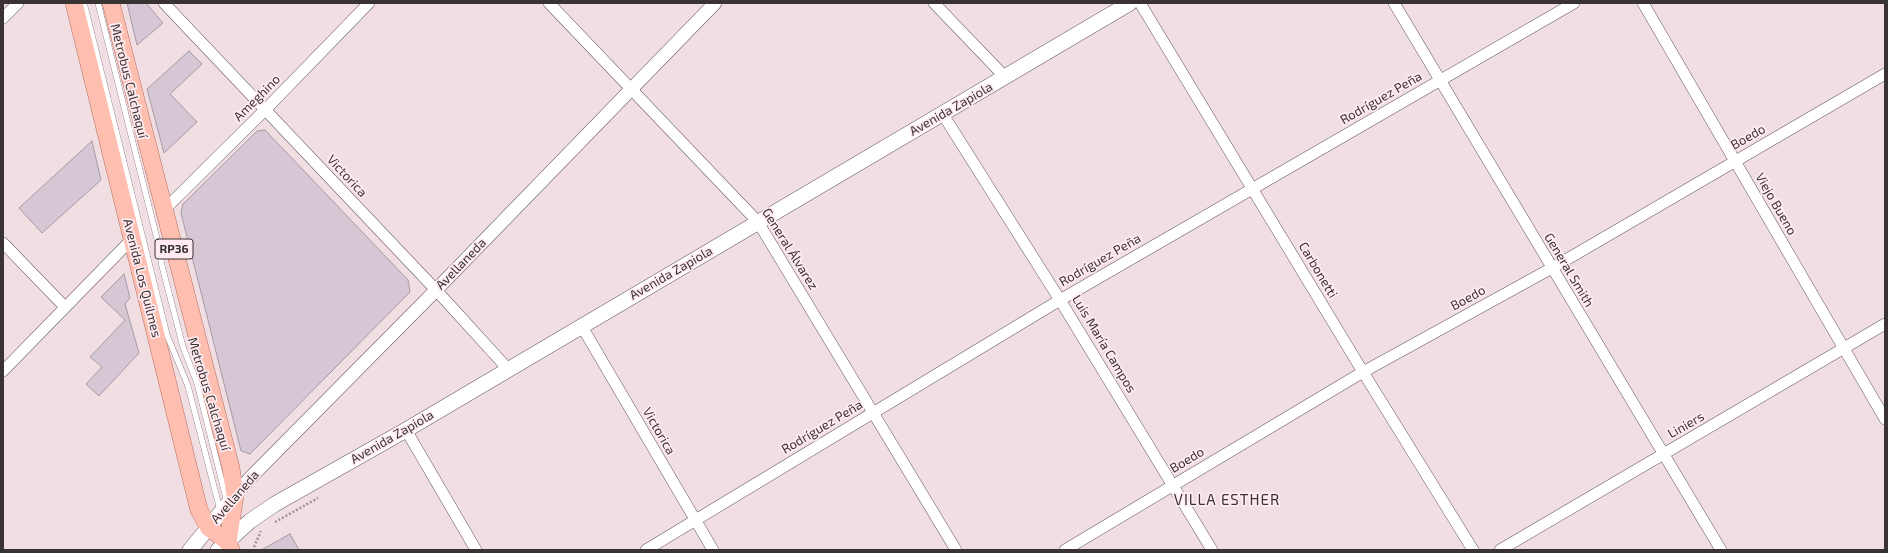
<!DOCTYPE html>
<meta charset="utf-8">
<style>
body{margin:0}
#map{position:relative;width:1888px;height:553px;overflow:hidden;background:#f1dee3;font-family:"Exo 2",sans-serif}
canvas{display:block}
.frame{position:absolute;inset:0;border:4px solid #3a3334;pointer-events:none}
</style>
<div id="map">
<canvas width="1888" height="553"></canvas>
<div class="frame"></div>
</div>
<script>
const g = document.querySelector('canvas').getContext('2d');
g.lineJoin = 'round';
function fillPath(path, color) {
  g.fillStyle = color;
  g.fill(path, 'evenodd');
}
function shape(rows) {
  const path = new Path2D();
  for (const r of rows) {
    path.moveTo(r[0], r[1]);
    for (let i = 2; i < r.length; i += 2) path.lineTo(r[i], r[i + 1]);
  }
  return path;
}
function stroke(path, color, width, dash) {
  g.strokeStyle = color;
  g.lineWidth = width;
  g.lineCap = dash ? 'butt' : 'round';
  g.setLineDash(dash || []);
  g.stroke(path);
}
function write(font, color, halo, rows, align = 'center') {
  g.font = font + ' "Exo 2",sans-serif';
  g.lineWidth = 3.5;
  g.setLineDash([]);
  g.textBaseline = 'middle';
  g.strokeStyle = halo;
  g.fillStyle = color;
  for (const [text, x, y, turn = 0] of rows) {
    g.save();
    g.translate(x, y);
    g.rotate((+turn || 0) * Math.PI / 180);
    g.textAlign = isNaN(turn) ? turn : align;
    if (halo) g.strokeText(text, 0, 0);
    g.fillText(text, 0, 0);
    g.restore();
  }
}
const building = shape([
 [127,3,146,3,163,23,137,45,127,3],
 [189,51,202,64,170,94,197,122,164,153,147,89,189,51],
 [265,130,408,280,410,292,250,454,241,451,181,213,183,204,257,131,265,130],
 [92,141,101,180,42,233,19,208,92,141],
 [124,274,130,298,125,304,139,353,99,396,86,384,102,367,90,357,125,320,101,297,124,274],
 [290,534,299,550,261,550,290,534]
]);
const path = shape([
 [275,522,318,498],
 [254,547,261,531]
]);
const service = shape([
 [84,3,167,335,188,386,220,510],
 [98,3,157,239,162,266,183,347,197,383,227,502]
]);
const minor = shape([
 [164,3,436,290,508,369],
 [549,3,758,222,956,550],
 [934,3,1005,77],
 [1140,3,1363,372,1473,550],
 [1394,3,1721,550],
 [1643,3,1885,419],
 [3,18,18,3],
 [942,113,1060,300,1212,550],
 [164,210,265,110,369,3],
 [3,243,64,306],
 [581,325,713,550],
 [3,371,132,239],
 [406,430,476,550],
 [646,550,1060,300,1574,3],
 [1065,550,1363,372,1552,268,1885,74],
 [1500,550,1885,324]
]);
const tertiary = shape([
 [235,495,251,477,436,290,715,3]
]);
const secondary = shape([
 [190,550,235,495],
 [218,550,250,521,275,504,406,430,1130,3]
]);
const primary = shape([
 [74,3,199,510,209,528,228,542,231,550],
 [111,3,231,468,235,495,228,542]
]);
const shields = [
 [174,249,38]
];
const shieldNames = [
 ["RP36",174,249]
];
const streetNames = [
 ["Metrobus Calchaquí",129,81,76],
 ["Ameghino",257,98,-45],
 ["Rodríguez Peña",1381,98,-30],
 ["Avenida Zapiola",951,109,-30],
 ["Boedo",1748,137,-30],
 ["Victorica",347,176,47],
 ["Viejo Bueno",1776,204,60],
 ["General Álvarez",790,249,58],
 ["Rodríguez Peña",1100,260,-30],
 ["Avellaneda",461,264,-46],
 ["Carbonetti",1318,270,59],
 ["General Smith",1569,270,59],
 ["Avenida Zapiola",671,273,-30],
 ["Avenida Los Quilmes",142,278,76],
 ["Boedo",1468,298,-29],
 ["Luis María Campos",1104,344,59],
 ["Metrobus Calchaquí",209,394,73],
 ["Liniers",1686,425,-30],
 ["Rodríguez Peña",822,427,-31],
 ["Victorica",659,431,60],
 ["Avenida Zapiola",392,437,-30],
 ["Boedo",1187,460,-31],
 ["Avellaneda",235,497,-49]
];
const quarterNames = [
 ["VILLA ESTHER",1227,500]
];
fillPath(building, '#d5c8d4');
stroke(building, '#a699a5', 1);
stroke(service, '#6a5a5e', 6);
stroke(minor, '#6a5a5e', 12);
stroke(tertiary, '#6a5a5e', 14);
stroke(secondary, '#6a5a5e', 16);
stroke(primary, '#b97263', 18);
stroke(path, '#a09296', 2.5, [2, 2]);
stroke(service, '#fff', 5.5);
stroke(minor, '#fff', 11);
stroke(tertiary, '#fff', 13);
stroke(secondary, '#fff', 15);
stroke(primary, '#febfb1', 17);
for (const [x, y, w] of shields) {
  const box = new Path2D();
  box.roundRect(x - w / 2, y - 10, w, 20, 3);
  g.fillStyle = '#ffebf0';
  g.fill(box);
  stroke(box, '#3a3334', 1);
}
write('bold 12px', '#3a3334', null, shieldNames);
write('13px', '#3a3334', '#ffebf0', streetNames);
g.letterSpacing = '1px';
write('15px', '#3a3334', '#ffebf0', quarterNames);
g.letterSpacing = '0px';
</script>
